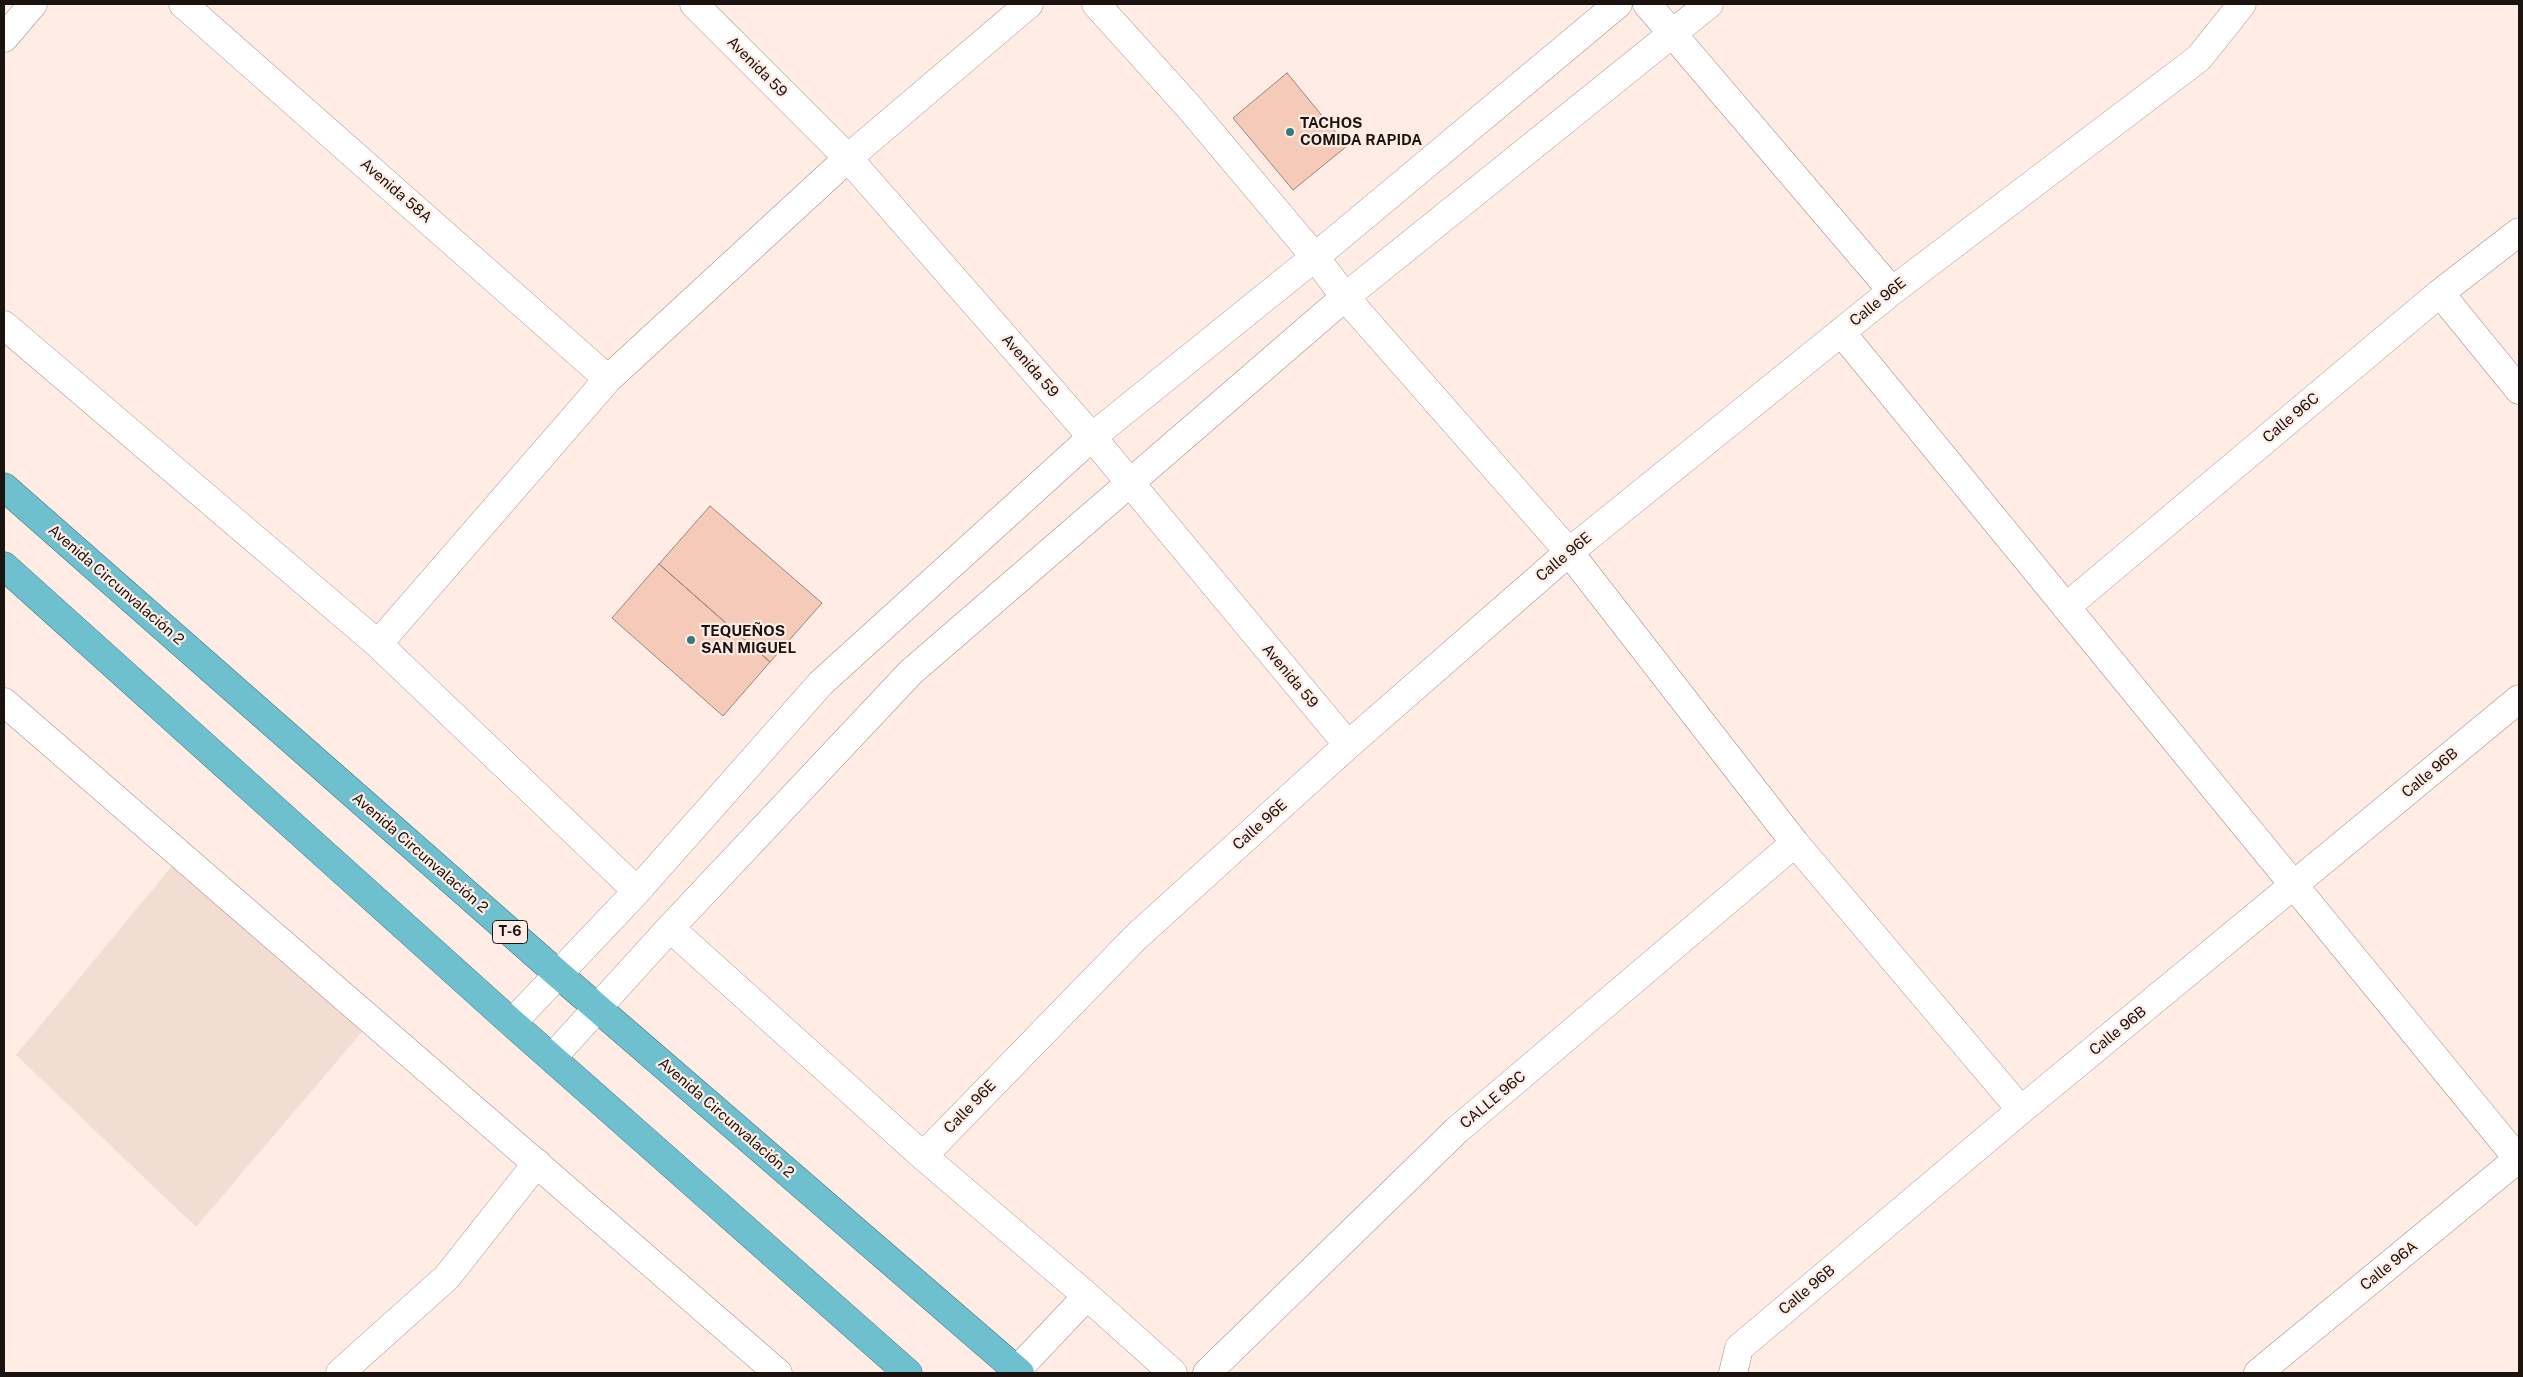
<!DOCTYPE html>
<meta charset="utf-8">
<style>
body{margin:0}
#map{position:relative;width:2523px;height:1377px;overflow:hidden;background:#ffece5;font-family:"Public Sans",sans-serif}
canvas{display:block}
.frame{position:absolute;inset:0;border:5px solid #1b1310;pointer-events:none}
</style>
<div id="map">
<canvas width="2523" height="1377"></canvas>
<div class="frame"></div>
</div>
<script>
const g = document.querySelector('canvas').getContext('2d');
g.lineJoin = 'round';
function fillPath(path, color) {
  g.fillStyle = color;
  g.fill(path, 'evenodd');
}
function shape(rows) {
  const path = new Path2D();
  for (const r of rows) {
    path.moveTo(r[0], r[1]);
    for (let i = 2; i < r.length; i += 2) path.lineTo(r[i], r[i + 1]);
  }
  return path;
}
function stroke(path, color, width, dash) {
  g.strokeStyle = color;
  g.lineWidth = width;
  g.lineCap = dash ? 'butt' : 'round';
  g.setLineDash(dash || []);
  g.stroke(path);
}
function write(font, color, halo, rows, align = 'center') {
  g.font = font + ' "Public Sans",sans-serif';
  g.lineWidth = 4.5;
  g.setLineDash([]);
  g.textBaseline = 'middle';
  g.strokeStyle = halo;
  g.fillStyle = color;
  for (const [text, x, y, turn = 0] of rows) {
    g.save();
    g.translate(x, y);
    g.rotate((+turn || 0) * Math.PI / 180);
    g.textAlign = isNaN(turn) ? turn : align;
    if (halo) g.strokeText(text, 0, 0);
    g.fillText(text, 0, 0);
    g.restore();
  }
}
const built = shape([
 [181,855,372,1020,196,1227,16,1055]
]);
const building = shape([
 [1287,73,1347,146,1293,190,1233,118,1287,73],
 [710,506,822,603,770,662,659,564,710,506],
 [659,564,770,662,723,716,612,618,659,564]
]);
const minor = shape([
 [183,4,608,379],
 [694,4,848,158,1092,437,1348,745],
 [1096,4,1189,107,1315,257,1345,297,1569,552,1795,843,2021,1110],
 [1647,4,1892,291],
 [4,38,33,4],
 [2440,293,2519,390],
 [4,325,378,644,637,891],
 [1841,332,2518,1159],
 [2066,607,2440,293,2519,232],
 [378,644,608,379,848,158,1029,4],
 [4,702,778,1373],
 [670,928,923,1156,1087,1296,1173,1373],
 [512,1023,637,891,821,683,1092,437,1315,257,1618,4],
 [552,1058,670,928,911,672,1345,297,1709,4],
 [923,1156,1136,937,1348,745,1569,552,1892,291,2199,58,2242,4],
 [1017,1370,1087,1296],
 [340,1373,447,1277,537,1163],
 [1207,1373,1457,1130,1795,843],
 [1733,1373,1739,1348,2021,1110,2519,699]
]);
const tertiary = shape([
 [2258,1373,2519,1158]
]);
const trunk = shape([
 [4,487,558,974,1020,1373],
 [4,566,512,1023,908,1373]
]);
const markers = [
 [1290,132,5,"#347b86"],
 [691,640,5,"#347b86"]
];
const shields = [
 [510,932,35]
];
const shieldNames = [
 ["T-6",510,932]
];
const streetNames = [
 ["Avenida 59",757,67,45],
 ["Avenida 58A",396,191,41],
 ["Calle 96E",1878,302,-39],
 ["Avenida 59",1030,366,49],
 ["Calle 96C",2291,418,-40],
 ["Calle 96E",1564,557,-40],
 ["Avenida Circunvalación 2",116,585,41],
 ["Avenida 59",1290,676,50],
 ["Calle 96B",2430,773,-40],
 ["Calle 96E",1260,825,-42],
 ["Avenida Circunvalación 2",420,853,41],
 ["Calle 96B",2118,1031,-39],
 ["CALLE 96C",1493,1100,-40],
 ["Calle 96E",970,1107,-46],
 ["Avenida Circunvalación 2",726,1118,41],
 ["Calle 96A",2389,1266,-39],
 ["Calle 96B",1807,1290,-40]
];
const poiNames = [
 ["TACHOS",1300,123],
 ["COMIDA RAPIDA",1300,140],
 ["TEQUEÑOS",701,631],
 ["SAN MIGUEL",701,648]
];
fillPath(built, '#f3dcd2');
fillPath(building, '#f5cab8');
stroke(building, '#99857d', 1);
stroke(minor, '#a59088', 29);
stroke(tertiary, '#a59088', 29);
stroke(trunk, '#3a7a83', 29);
stroke(minor, '#fff', 28);
stroke(tertiary, '#fff', 28);
stroke(trunk, '#6ec0ce', 28);
for (const [x, y, r, color] of markers) {
  const dot = new Path2D();
  dot.arc(x, y, r, 0, 2 * Math.PI);
  g.fillStyle = color;
  g.fill(dot);
  stroke(dot, '#ffece5', 2);
}
for (const [x, y, w] of shields) {
  const box = new Path2D();
  box.roundRect(x - w / 2, y - 11.5, w, 23, 4);
  g.fillStyle = '#ffece5';
  g.fill(box);
  stroke(box, '#1b1310', 1);
}
write('bold 14px', '#1b1310', null, shieldNames);
write('15px', '#1b1310', '#ffece5', streetNames);
write('bold 15px', '#1b1310', '#ffece5', poiNames, 'left');
</script>
